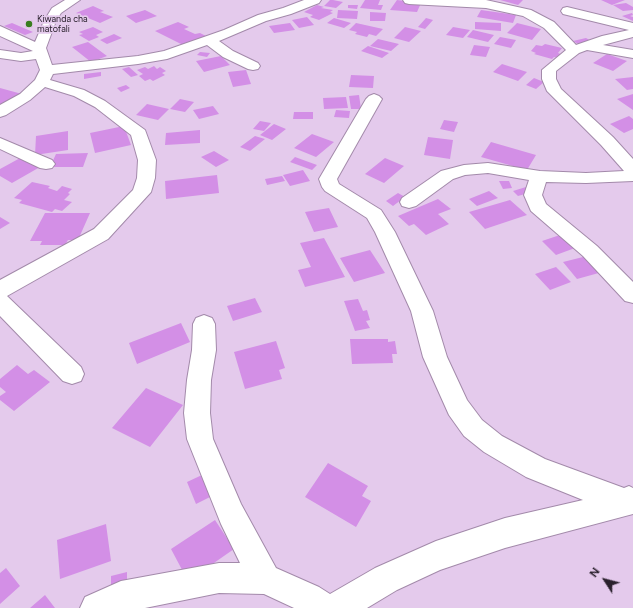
<!DOCTYPE html>
<style>
body{margin:0}
#map{position:relative;width:633px;height:608px;overflow:hidden;background:#e4caec;font-family:Figtree,sans-serif}
canvas{display:block}
.north{position:absolute;left:585px;top:560px;width:40px;height:40px;-webkit-text-stroke:3px #e4caec;paint-order:stroke;rotate:306deg;font-size:11px;font-weight:700;line-height:16px;text-align:center;color:#2a212d}
.north::after{content:'';display:block;margin:auto;width:14px;height:18px;background:#2a212d;clip-path:polygon(50% 0,100% 100%,50% 72%,0 100%)}
</style>
<div id="map">
<canvas width="633" height="608"></canvas>
<div class="north">N</div>
</div>
<script>
const g = document.querySelector('canvas').getContext('2d');
g.lineJoin = 'round';
function fillPath(path, color) {
  g.fillStyle = color;
  g.fill(path, 'evenodd');
}
function shape(rows) {
  const path = new Path2D();
  for (const r of rows) {
    path.moveTo(r[0], r[1]);
    for (let i = 2; i < r.length; i += 2) path.lineTo(r[i], r[i + 1]);
  }
  return path;
}
function stroke(path, color, width, dash) {
  g.strokeStyle = color;
  g.lineWidth = width;
  g.lineCap = dash ? 'butt' : 'round';
  g.setLineDash(dash || []);
  g.stroke(path);
}
function write(font, color, halo, rows, align = 'center') {
  g.font = font + ' Figtree,sans-serif';
  g.lineWidth = 3.5;
  g.setLineDash([]);
  g.textBaseline = 'middle';
  g.strokeStyle = halo;
  g.fillStyle = color;
  for (const [text, x, y, turn = 0] of rows) {
    g.save();
    g.translate(x, y);
    g.rotate((+turn || 0) * Math.PI / 180);
    g.textAlign = isNaN(turn) ? turn : align;
    if (halo) g.strokeText(text, 0, 0);
    g.fillText(text, 0, 0);
    g.restore();
  }
}
const building = shape([
 [330,0,333,0,343,2,336,8,324,6],
 [365,0,380,0,378,5,383,5,381,10,360,8],
 [397,0,421,3,417,12,390,10],
 [500,0,523,0,518,5],
 [601,0,625,0,612,5],
 [626,3,633,7,633,10,623,11,613,5],
 [317,5,324,7,321,8,333,10,330,12,333,13,319,20,310,17,313,15,304,12],
 [348,5,358,5,357,9,348,8],
 [93,6,104,11,100,12,113,17,100,23,76,13],
 [145,10,157,16,136,23,126,16],
 [338,10,358,11,357,19,337,18],
 [481,10,516,15,513,23,477,17],
 [370,12,386,13,385,21,370,21],
 [632,13,633,15,630,16,633,17,633,21,622,16],
 [307,17,314,25,299,28,292,20],
 [334,18,351,23,344,28,327,23],
 [426,18,433,20,425,29,418,27],
 [178,22,189,27,184,29,195,34,200,33,210,38,187,47,155,31],
 [475,22,501,23,501,31,475,29],
 [12,23,33,32,25,35,4,26],
 [290,23,295,30,274,33,269,26],
 [356,23,383,29,376,36,369,34,367,37,355,34,357,32,349,30],
 [517,23,541,29,532,40,507,33],
 [93,27,103,32,96,35,99,37,89,41,79,35,83,34,79,32],
 [405,27,421,31,409,42,394,38],
 [453,27,470,30,463,38,446,35],
 [473,30,494,35,488,42,467,37],
 [114,34,122,38,107,44,100,40],
 [500,37,516,40,511,48,494,44],
 [586,38,593,42,580,45,573,41],
 [378,39,399,44,391,51,370,46],
 [88,42,107,56,91,62,72,47],
 [545,44,562,48,558,53,563,55,560,59,554,57,552,59,534,54,536,53,531,51,536,45,542,46],
 [474,45,490,47,486,57,470,55],
 [368,46,389,53,382,58,361,51],
 [200,52,210,53,207,57,197,55],
 [607,54,627,61,613,71,593,63],
 [221,56,230,65,204,72,196,61],
 [502,64,527,72,518,81,493,72],
 [154,66,157,69,160,67,166,71,162,73,165,75,153,81,150,79,145,81,139,76,143,74,137,70,145,67,148,69],
 [129,67,138,75,131,77,122,69],
 [246,70,251,84,233,87,228,72],
 [101,72,101,76,84,79,84,74],
 [351,75,374,76,373,88,349,87],
 [633,77,633,89,627,90,615,79],
 [534,78,544,82,536,89,526,85],
 [126,85,130,88,121,92,117,88],
 [0,88,22,94,0,109],
 [633,94,633,110,617,99],
 [359,95,361,109,351,109,349,96],
 [346,97,348,108,324,109,323,98],
 [180,99,194,102,185,112,170,109],
 [147,104,169,109,158,120,136,115],
 [213,106,219,114,199,119,193,110],
 [336,110,350,111,349,118,334,117],
 [294,112,313,112,313,119,293,119],
 [629,116,633,119,633,129,624,133,610,124],
 [444,120,458,122,454,132,440,129],
 [260,121,271,123,264,131,253,129],
 [274,124,286,129,272,140,260,135],
 [124,126,131,145,95,153,90,133],
 [200,130,200,143,165,145,166,133],
 [68,131,68,150,35,155,36,136],
 [312,134,334,142,316,157,294,148],
 [255,136,265,139,250,151,240,147],
 [428,137,453,140,450,159,424,155],
 [491,142,536,155,527,170,481,157],
 [214,151,229,160,216,167,201,157],
 [88,153,83,167,50,167,56,154],
 [22,157,40,167,12,183,0,176,0,169],
 [295,157,317,165,312,170,290,162],
 [385,158,404,166,384,183,365,174],
 [303,170,310,181,290,186,283,175],
 [217,175,219,193,166,199,165,181],
 [282,176,285,181,267,185,265,179],
 [499,181,509,181,512,188,503,189],
 [32,182,50,186,48,188,57,191,62,186,72,189,68,193,70,194,64,200,72,202,62,211,55,209,52,212,19,203,22,200,14,198],
 [526,187,532,192,518,196,513,191],
 [489,191,498,198,477,206,469,199],
 [398,193,405,197,393,206,386,201],
 [438,199,451,209,438,214,449,224,426,235,414,224,409,226,398,216],
 [510,200,527,215,485,229,469,212],
 [329,208,338,227,314,232,305,212],
 [45,213,90,213,78,240,68,240,65,245,40,245,42,241,30,241],
 [0,217,10,223,0,229],
 [560,235,575,248,556,255,542,241],
 [324,238,345,277,305,287,298,270,311,267,300,243],
 [370,250,385,273,354,282,340,258],
 [591,255,606,271,577,279,563,262],
 [556,267,571,282,550,290,535,274],
 [255,298,262,312,233,321,227,306],
 [358,299,363,311,367,310,370,320,366,321,370,328,355,331,344,301],
 [181,323,190,342,137,364,129,343],
 [350,339,388,339,388,342,395,341,397,354,392,354,393,363,352,364],
 [276,341,285,368,279,370,282,379,245,389,234,352],
 [17,365,28,374,34,370,50,382,14,411,0,400,0,396,6,392,0,387,0,379],
 [146,388,183,405,150,447,112,428],
 [328,463,368,486,362,496,371,501,356,527,305,497],
 [202,475,212,496,196,504,187,482],
 [215,520,234,549,188,581,171,549],
 [106,524,111,561,60,579,57,540],
 [6,568,20,586,0,604,0,573],
 [127,572,127,590,111,594,111,576],
 [45,595,55,608,30,608]
]);
const street = shape([
 [65,0,80,0,61,13,56,21,46,48,52,65,138,56,164,51,224,30,258,15,283,8,304,0,321,0,319,3,291,14,266,21,219,41,233,51,258,63,260,66,258,69,253,70,248,69,223,57,207,45,167,59,138,64,53,74,50,80,84,90,105,101,145,130,156,160,155,178,151,192,108,239,7,296,81,367,84,374,81,381,72,384,63,381,0,316,0,280,94,229,133,190,137,178,138,160,131,135,95,107,74,96,45,87,30,100,6,115,0,117,0,105,20,94,35,80,40,70,36,59,21,61,0,58,0,50,21,53,33,51,0,36,0,26,35,42,44,21,52,8,65,0],
 [403,0,486,0,531,10,554,22,576,45,602,36,629,30,563,14,561,11,563,8,567,7,633,23,633,37,603,45,633,50,633,58,587,50,579,53,556,71,556,79,561,89,613,137,633,159,633,181,586,183,546,182,542,195,546,204,597,246,633,282,633,303,625,301,583,256,531,211,524,195,529,180,488,173,465,175,453,179,416,206,409,208,402,206,400,202,402,198,441,171,464,165,488,163,540,171,586,173,624,171,601,145,547,91,542,79,542,70,566,50,544,28,523,16,486,8,409,4,405,3,403,0],
 [374,94,379,96,382,99,337,179,339,184,381,210,395,232,433,311,447,357,467,400,482,420,502,436,545,459,624,488,629,486,633,488,633,514,505,548,440,570,397,590,367,608,294,608,264,594,219,593,145,608,80,608,85,597,121,581,219,563,240,563,221,524,187,439,184,413,187,380,192,350,193,324,196,318,204,315,212,318,215,324,216,350,211,380,210,413,213,439,241,504,276,568,319,587,330,594,375,568,436,541,505,518,583,500,526,477,484,452,464,436,449,415,423,357,411,311,375,232,367,218,325,191,322,187,319,179,366,99,369,96,374,94],
 [0,138,52,160,55,164,52,168,46,169,40,168,0,149,0,138]
]);
const markers = [
 [29,24,4,"#387d1f"]
];
const farPoinames = [
 ["Kiwanda cha",37,19],
 ["matofali",37,29]
];
fillPath(building, '#d38fe6');
stroke(street, '#a38aaa', 2);
fillPath(street, '#fff');
for (const [x, y, r, color] of markers) {
  const dot = new Path2D();
  dot.arc(x, y, r, 0, 2 * Math.PI);
  g.fillStyle = color;
  g.fill(dot);
  stroke(dot, '#e4caec', 1.5);
}
write('9px', '#2a212d', '#e4caec', farPoinames, 'left');
</script>
